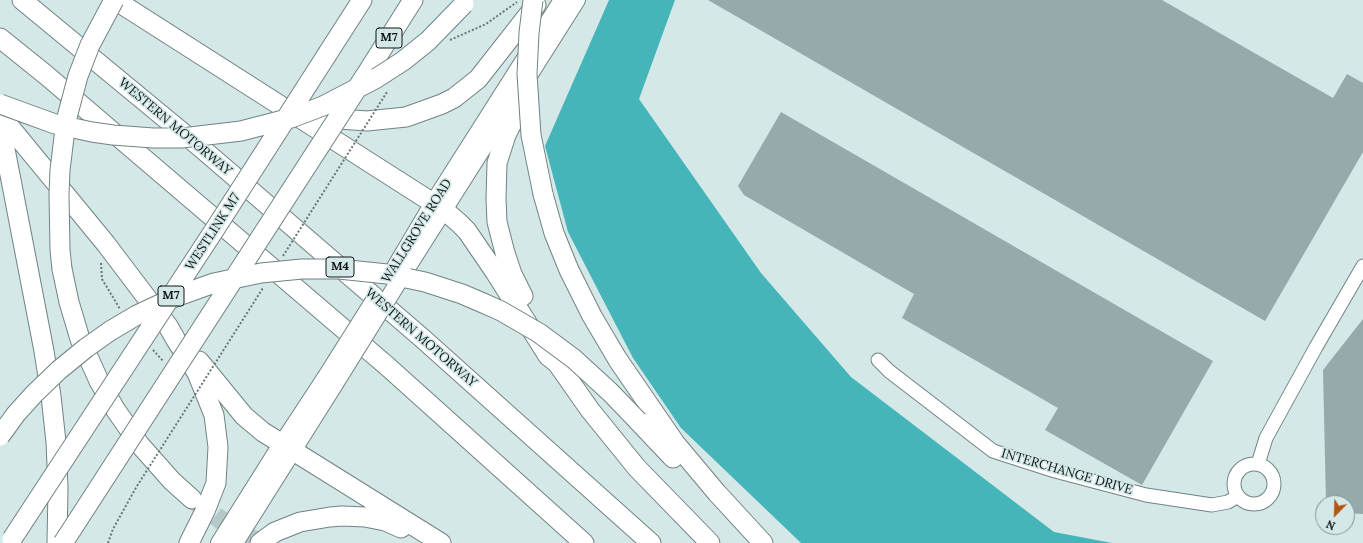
<!DOCTYPE html>
<style>
body{margin:0}
#map{position:relative;width:1363px;height:543px;overflow:hidden;background:#d4e8e8;font-family:Lora,serif}
canvas{display:block}
.north{position:absolute;left:1315px;top:495px;width:40px;height:40px;box-sizing:border-box;background:#d4e8e8;border:1px solid #859494;border-radius:50%;rotate:203deg;font-size:11px;font-weight:700;line-height:16px;text-align:center;color:#0e1515}
.north::after{content:'';display:block;margin:auto;width:14px;height:18px;background:#b5540f;clip-path:polygon(50% 0,100% 100%,50% 72%,0 100%)}
</style>
<div id="map">
<canvas width="1363" height="543"></canvas>
<div class="north">N</div>
</div>
<script>
const g = document.querySelector('canvas').getContext('2d');
g.lineJoin = 'round';
function fillPath(path, color) {
  g.fillStyle = color;
  g.fill(path, 'evenodd');
}
function shape(rows) {
  const path = new Path2D();
  for (const r of rows) {
    if (r.length === 3) {
      path.moveTo(r[0] + r[2], r[1]);
      path.arc(r[0], r[1], r[2], 0, 2 * Math.PI);
      continue;
    }
    path.moveTo(r[0], r[1]);
    for (let i = 2; i < r.length; i += 2) path.lineTo(r[i], r[i + 1]);
  }
  return path;
}
function stroke(path, color, width, dash) {
  g.strokeStyle = color;
  g.lineWidth = width;
  g.lineCap = dash ? 'butt' : 'round';
  g.setLineDash(dash || []);
  g.stroke(path);
}
function write(font, color, halo, rows, align = 'center') {
  g.font = font + ' Lora,serif';
  g.lineWidth = 3.5;
  g.setLineDash([]);
  g.textBaseline = 'middle';
  g.strokeStyle = halo;
  g.fillStyle = color;
  for (const [text, x, y, turn = 0] of rows) {
    g.save();
    g.translate(x, y);
    g.rotate((+turn || 0) * Math.PI / 180);
    g.textAlign = isNaN(turn) ? turn : align;
    if (halo) g.strokeText(text, 0, 0);
    g.fillText(text, 0, 0);
    g.restore();
  }
}
const forest = shape([
 [609,0,675,0,639,99,761,273,851,377,1054,532,1112,543,801,543,681,428,633,358,568,232,545,146]
]);
const building = shape([
 [708,0,1162,0,1333,98,1347,74,1363,83,1363,152,1265,321],
 [781,112,1213,361,1142,485,1045,430,1058,408,902,318,914,294,744,195,738,186],
 [1363,319,1363,514,1347,513,1347,503,1326,503,1323,370]
]);
const highwayTunnel = shape([
 [192,499,235,530,260,543]
]);
const path = shape([
 [450,40,486,24,517,2],
 [101,263,102,279,120,309],
 [153,350,163,361],
 [108,543,113,529,137,486]
]);
const minor = shape([
 [878,360,889,371,993,451,1055,471,1146,495,1212,505,1228,502,1238,496],
 [1254,484,20],
 [1258,464,1266,438,1316,347,1363,266]
]);
const major = shape([
 [395,267,433,203,562,0],
 [404,273,577,0],
 [219,543,275,454,325,378],
 [235,543,335,384]
]);
const highway = shape([
 [22,0,200,147,314,245,422,338,651,543],
 [115,0,444,210,459,223,467,231,495,272,548,356,557,363,590,410,637,468,710,543],
 [0,38,46,75,387,366,584,543],
 [328,53,362,0],
 [365,76,413,0],
 [514,99,516,115,506,135,497,163,496,199,497,222,505,253,512,274,523,296],
 [301,107,322,115,340,119,367,121,406,117,442,104,454,98,478,79,536,5],
 [0,115,106,244,168,326,176,340,197,373,214,415,218,447,216,483,205,511,189,543],
 [0,123,44,351,51,396,56,442,58,488,57,543],
 [543,194,554,233,569,270,592,316,618,360,675,443,717,493,763,543],
 [62,269,69,302,80,339,99,381,115,409,140,445,172,481,192,499],
 [199,361,244,416,263,432,441,543],
 [638,421,673,458],
 [260,543,275,532,300,522,330,517,342,516,365,517,385,521,401,528]
]);
const pathBridge = shape([
 [283,256,387,92],
 [137,486,263,288]
]);
const majorBridge = shape([
 [325,378,376,297],
 [335,384,404,273]
]);
const highwayBridge = shape([
 [533,0,529,33,527,74,531,135,543,194],
 [0,104,55,124,92,132,113,135,153,138,182,138,241,131,291,118,323,106,375,79,403,61,428,41,464,4],
 [62,269,60,250,59,194,60,170,66,121,78,76,90,45,114,0],
 [0,436,16,414,34,394,59,370,86,348,110,331,137,315,175,297,214,283,261,273,302,269,339,269,387,274,425,282,462,294,483,303,501,311,539,333,574,359,610,392,638,421],
 [12,539,217,226,328,53],
 [63,543,365,76]
]);
const shields = [
 [389,38,26],
 [340,267,28],
 [171,296,26]
];
const shieldNames = [
 ["M7",389,38],
 ["M4",340,267],
 ["M7",171,296]
];
const streetNames = [
 ["WESTERN MOTORWAY",175,127,40],
 ["WALLGROVE ROAD",417,231,-58],
 ["WESTLINK M7",213,232,-57],
 ["WESTERN MOTORWAY",421,338,41],
 ["INTERCHANGE DRIVE",1067,472,16]
];
fillPath(forest, '#45b5ba');
fillPath(building, '#97a9aa');
stroke(highwayTunnel, '#b6c8c8', 19, [19, 10]);
stroke(minor, '#718283', 15);
stroke(major, '#718283', 18);
stroke(highway, '#718283', 21);
stroke(path, '#697676', 2, [2, 2]);
stroke(minor, '#fff', 13);
stroke(major, '#fff', 16);
stroke(highway, '#fff', 19);
stroke(majorBridge, '#718283', 18, []);
stroke(highwayBridge, '#718283', 21, []);
stroke(pathBridge, '#697676', 2, [2, 2]);
stroke(majorBridge, '#fff', 16);
stroke(highwayBridge, '#fff', 19);
for (const [x, y, w] of shields) {
  const box = new Path2D();
  box.roundRect(x - w / 2, y - 10, w, 20, 3);
  g.fillStyle = '#d4e8e8';
  g.fill(box);
  stroke(box, '#0e1515', 1);
}
write('bold 12px', '#0e1515', null, shieldNames);
write('13px', '#0e1515', '#d4e8e8', streetNames);
</script>
